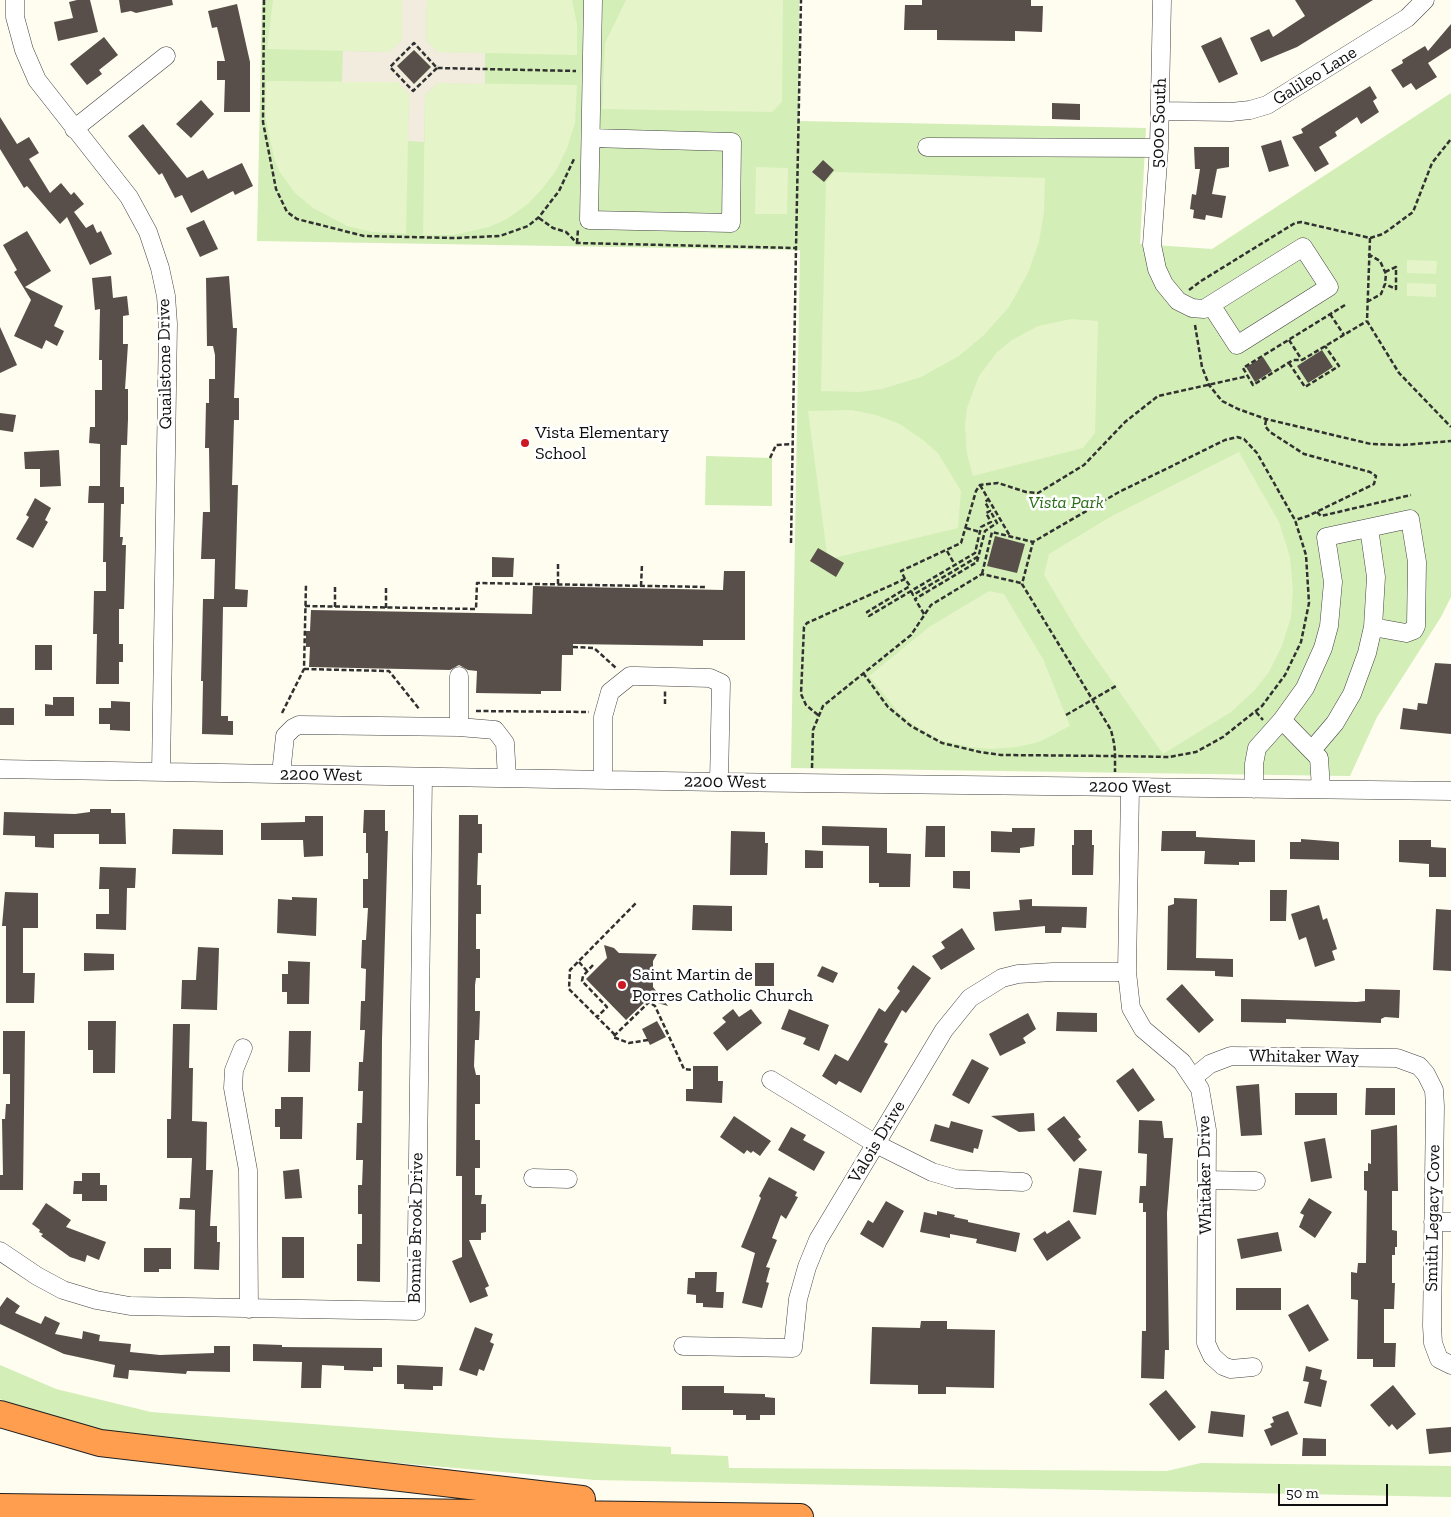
<!DOCTYPE html>
<style>
body{margin:0}
#map{position:relative;width:1451px;height:1517px;overflow:hidden;background:#fffcf0;font-family:"Zilla Slab",serif}
canvas{display:block}
.scale{position:absolute;left:1278px;top:1484px;width:110px;height:22px;box-sizing:border-box;border:2px solid #0f0f0f;border-top:0;padding-left:6px;font-size:15px;line-height:18px;white-space:nowrap;color:#0f0f0f;-webkit-text-stroke:4px #fff;paint-order:stroke}
</style>
<div id="map">
<canvas width="1451" height="1517"></canvas>
<div class="scale">50 m</div>
</div>
<script>
const g = document.querySelector('canvas').getContext('2d');
g.lineJoin = 'round';
function fillPath(path, color) {
  g.fillStyle = color;
  g.fill(path, 'evenodd');
}
function shape(rows) {
  const path = new Path2D();
  for (const r of rows) {
    path.moveTo(r[0], r[1]);
    for (let i = 2; i < r.length; i += 2) path.lineTo(r[i], r[i + 1]);
  }
  return path;
}
function stroke(path, color, width, dash) {
  g.strokeStyle = color;
  g.lineWidth = width;
  g.lineCap = dash ? 'butt' : 'round';
  g.setLineDash(dash || []);
  g.stroke(path);
}
function write(font, color, halo, rows, align = 'center') {
  g.font = font + ' "Zilla Slab",serif';
  g.lineWidth = 5;
  g.setLineDash([]);
  g.textBaseline = 'middle';
  g.strokeStyle = halo;
  g.fillStyle = color;
  for (const [text, x, y, turn = 0] of rows) {
    g.save();
    g.translate(x, y);
    g.rotate((+turn || 0) * Math.PI / 180);
    g.textAlign = isNaN(turn) ? turn : align;
    if (halo) g.strokeText(text, 0, 0);
    g.fillText(text, 0, 0);
    g.restore();
  }
}
const green = shape([
 [262,0,799,0,799,121,1146,128,1140,244,1212,249,1451,93,1451,597,1441,617,1377,717,1350,776,791,768,800,250,257,241],
 [706,456,772,458,772,506,705,505],
 [0,1365,56,1389,151,1412,500,1438,671,1447,671,1454,728,1456,729,1468,1167,1471,1201,1463,1451,1466,1451,1497,595,1480,153,1442,117,1434,18,1407,0,1399]
]);
const pitch = shape([
 [273,0,402,0,402,40,389,52,267,49],
 [427,0,572,0,577,24,577,55,438,52,426,40],
 [626,0,783,0,782,102,772,112,602,109,605,43],
 [266,81,398,82,409,94,406,234,372,232,347,226,313,208,295,193,279,171,274,158,265,115],
 [438,83,577,85,575,123,567,148,556,171,542,189,528,204,507,219,489,227,454,235,423,235,425,95],
 [756,167,788,168,787,214,755,214],
 [834,172,1045,178,1044,212,1039,242,1028,273,1009,307,984,335,959,356,921,377,882,389,860,392,821,391,826,182],
 [1407,260,1437,261,1436,274,1407,273],
 [1407,283,1436,284,1436,297,1407,296],
 [1071,319,1098,321,1095,433,1083,448,973,476,967,454,965,425,967,408,979,376,997,352,1012,340,1038,326],
 [852,410,876,415,900,424,923,440,938,453,961,491,958,528,834,558,827,554,808,411],
 [1239,452,1279,522,1290,557,1293,590,1291,617,1282,646,1269,672,1255,690,1231,712,1163,754,1081,637,1044,575,1049,554,1110,517],
 [989,591,1004,594,1043,659,1070,726,1039,742,1017,747,991,749,970,747,940,740,915,726,898,712,869,676,929,627]
]);
const plaza = shape([
 [402,0,427,0,426,40,438,52,485,53,485,84,438,83,425,95,424,142,408,141,409,94,398,82,342,82,343,51,389,52,402,40],
 [414,50,431,67,414,84,397,66]
]);
const building = shape([
 [77,0,90,0,98,32,58,41,54,22,73,18,69,2],
 [119,0,172,0,173,5,136,13,131,11,121,13],
 [922,0,1031,0,1031,6,1043,6,1042,32,1015,31,1015,41,937,40,937,30,904,30,905,5,922,5],
 [1295,0,1373,0,1297,47,1261,62,1250,38,1269,29,1273,37,1305,16],
 [237,4,250,62,250,112,224,112,225,80,217,80,217,61,225,61,217,27,212,28,208,11],
 [1451,24,1451,48,1428,63,1437,77,1416,90,1411,83,1403,88,1391,70,1403,63,1402,60,1425,46,1428,51],
 [104,37,118,55,99,70,102,74,87,85,70,64],
 [1221,37,1238,74,1219,83,1201,46],
 [414,50,431,67,414,84,397,66],
 [1370,86,1377,98,1373,101,1379,112,1361,124,1357,117,1335,132,1337,136,1319,147,1329,164,1315,172,1292,137,1303,133,1301,129],
 [201,100,214,114,191,138,176,124],
 [1052,103,1080,104,1080,120,1052,119],
 [0,117,17,144,29,137,39,153,29,159,50,193,61,183,71,195,74,192,84,204,74,212,86,228,93,224,97,233,101,231,112,254,90,265,67,217,60,224,27,186,24,188,0,149],
 [143,124,187,178,203,170,208,179,242,163,253,186,235,195,233,191,191,213,182,195,175,198,162,173,159,175,128,136],
 [1281,140,1289,166,1269,172,1261,146],
 [1194,147,1229,147,1229,167,1217,169,1212,194,1226,196,1222,218,1206,215,1205,220,1193,218,1194,210,1190,209,1192,194,1196,195,1200,169,1195,169],
 [823,160,834,170,824,182,812,172],
 [204,220,218,249,200,257,186,228],
 [27,231,51,271,25,287,63,306,54,326,64,331,57,346,46,340,42,349,14,336,31,300,14,272,17,270,3,245],
 [111,276,113,298,127,296,129,315,123,316,123,344,128,344,125,389,128,389,128,419,127,445,121,445,120,487,124,487,124,504,121,504,120,537,123,537,122,545,126,545,124,609,119,609,119,644,123,644,123,662,119,662,119,684,96,684,97,634,93,634,94,591,106,591,106,562,103,562,104,503,88,503,89,486,100,486,100,444,89,443,90,427,95,427,95,390,102,390,102,360,99,360,100,309,95,310,92,278],
 [229,276,233,328,237,328,234,398,239,398,239,420,234,420,232,485,238,485,235,589,248,590,247,607,223,607,221,716,228,716,228,721,233,721,233,735,202,734,203,681,201,681,203,599,214,599,215,559,201,559,203,512,210,512,209,448,205,448,206,403,209,403,209,379,215,379,215,355,213,346,207,346,206,278],
 [0,327,17,365,0,373],
 [1322,350,1333,367,1308,383,1297,366],
 [1263,357,1272,371,1255,382,1246,367],
 [0,413,16,415,13,432,0,430],
 [59,450,61,486,40,487,40,469,25,469,24,452],
 [35,498,51,508,45,520,48,522,33,548,16,539,29,517,26,515],
 [995,536,1025,544,1017,573,987,566],
 [818,548,844,563,836,577,810,561],
 [492,557,514,558,513,577,492,577],
 [724,571,745,571,745,640,703,640,703,646,573,644,573,655,562,655,561,691,541,691,541,694,476,693,477,671,468,670,459,665,450,670,309,667,310,647,306,647,306,631,310,631,311,610,532,614,533,586,723,590],
 [35,645,52,645,52,670,35,670],
 [1435,663,1451,664,1451,734,1400,729,1403,708,1417,710,1418,703,1427,704],
 [53,697,74,697,74,716,45,716,45,704,53,705],
 [111,701,130,702,130,731,110,730,110,724,99,724,99,708,111,708],
 [0,708,14,708,14,725,0,725],
 [90,809,111,809,111,813,125,813,126,844,99,844,99,834,54,834,54,848,35,847,35,836,3,835,4,812,75,814,90,812],
 [364,810,385,810,385,831,388,831,382,1039,380,1282,357,1281,357,1244,362,1244,362,1214,358,1214,358,1185,362,1185,363,1160,356,1160,357,1123,362,1123,363,1091,358,1091,359,1062,363,1062,365,1030,360,1030,361,1001,365,1001,366,969,361,968,362,940,366,940,368,908,363,908,363,879,368,879,368,853,366,853,366,833,363,833],
 [459,815,478,815,478,824,482,824,482,853,478,853,477,885,481,885,481,914,476,914,476,949,480,949,480,978,476,978,475,985,475,1011,480,1011,479,1040,475,1040,474,1066,476,1075,480,1075,480,1104,475,1104,475,1140,480,1140,480,1168,475,1168,475,1195,482,1195,481,1204,486,1204,486,1232,481,1233,481,1240,469,1240,489,1286,485,1288,488,1296,470,1303,452,1261,462,1257,462,1176,456,1176],
 [305,816,323,816,323,856,304,857,303,840,261,840,261,823,305,822],
 [822,826,887,828,887,853,911,854,910,887,879,887,879,883,869,883,869,846,822,845],
 [926,826,945,826,945,857,925,857],
 [1012,828,1035,828,1034,846,1020,848,1020,853,991,852,991,831,1012,832],
 [173,829,223,830,223,855,172,854],
 [1074,830,1092,830,1092,845,1094,845,1093,875,1072,875,1072,845,1074,845],
 [731,831,765,832,765,843,768,843,767,875,730,875],
 [1162,831,1196,831,1196,837,1255,840,1255,862,1239,862,1239,865,1204,864,1205,851,1161,851],
 [1301,839,1339,842,1339,860,1290,859,1290,842,1301,842],
 [1399,840,1431,840,1431,847,1446,848,1446,877,1429,877,1429,864,1399,862],
 [805,850,823,851,823,868,805,868],
 [100,867,136,868,135,888,127,888,126,930,96,929,96,914,109,914,109,889,99,889],
 [953,871,970,871,970,889,953,888],
 [1270,890,1287,890,1286,921,1270,921],
 [5,892,38,893,38,928,23,928,23,973,35,973,34,1003,6,1003,6,926,2,926],
 [292,897,317,898,316,936,277,933,278,899,292,900],
 [1174,898,1197,899,1196,958,1233,959,1233,977,1215,976,1215,971,1167,970,1168,906,1174,904],
 [1032,899,1032,906,1087,907,1086,928,1062,927,1061,933,1045,933,1045,926,995,931,993,912,1020,910,1019,900],
 [693,905,732,906,732,931,692,930],
 [1319,905,1323,920,1327,918,1337,949,1332,951,1335,960,1315,967,1306,937,1299,940,1291,914],
 [1436,909,1451,910,1451,971,1433,970],
 [962,928,975,949,941,970,932,956,945,948,941,942],
 [604,945,614,948,619,953,657,954,653,961,653,987,668,1006,647,1000,626,1020,586,979,607,958],
 [198,947,219,948,217,1010,181,1009,182,980,196,980],
 [84,953,114,954,114,970,84,971],
 [288,961,310,962,309,1004,287,1004,287,992,282,992,282,974,288,974],
 [755,963,774,963,774,986,755,986],
 [913,965,931,978,906,1013,902,1010,884,1042,888,1044,861,1093,839,1081,836,1085,822,1076,835,1054,848,1061,879,1008,885,1012,900,991,897,988],
 [822,966,838,973,833,983,817,976],
 [1182,984,1214,1020,1199,1033,1166,999],
 [1365,989,1400,990,1399,1018,1385,1017,1381,1019,1381,1023,1286,1019,1286,1023,1241,1022,1241,999,1357,1002,1365,1001],
 [733,1009,739,1017,751,1009,762,1023,727,1051,713,1033,726,1022,722,1018],
 [789,1009,829,1025,819,1051,803,1044,806,1038,781,1029],
 [1057,1012,1097,1013,1097,1032,1056,1031],
 [1028,1013,1036,1029,1023,1038,1026,1043,1000,1056,989,1034],
 [88,1021,116,1021,115,1073,93,1073,93,1050,88,1050],
 [657,1021,666,1037,650,1045,642,1029],
 [173,1024,190,1024,189,1068,193,1068,192,1121,207,1122,206,1170,213,1170,210,1226,217,1226,217,1242,220,1242,219,1270,194,1269,195,1210,179,1209,180,1198,190,1198,192,1158,167,1158,167,1119,171,1119],
 [3,1031,25,1031,23,1190,0,1190,0,1175,3,1175,2,1119,5,1119,6,1104,10,1104,10,1074,3,1074],
 [289,1031,311,1031,310,1072,288,1072],
 [972,1059,989,1068,969,1104,952,1095],
 [693,1066,718,1066,718,1081,723,1081,722,1103,686,1101,686,1089,693,1089],
 [1133,1068,1155,1100,1138,1112,1116,1081],
 [1259,1084,1262,1135,1241,1136,1236,1086],
 [1366,1088,1395,1088,1395,1115,1365,1115],
 [1295,1093,1337,1093,1337,1115,1295,1115],
 [281,1097,303,1097,302,1139,280,1139,280,1127,275,1127,275,1109,281,1109],
 [1034,1113,1035,1131,1019,1132,991,1116],
 [734,1116,771,1141,760,1156,753,1151,751,1153,747,1150,744,1154,720,1137],
 [1064,1116,1081,1137,1078,1139,1087,1150,1074,1162,1047,1129],
 [1139,1120,1162,1121,1164,1138,1173,1138,1167,1213,1169,1350,1165,1350,1164,1379,1141,1378,1142,1331,1146,1331,1146,1212,1143,1212,1143,1203,1139,1203,1140,1186,1146,1186,1147,1154,1138,1153],
 [951,1121,983,1130,978,1149,974,1148,973,1153,930,1141,935,1124,949,1128],
 [1397,1125,1398,1191,1392,1191,1392,1230,1397,1231,1397,1247,1395,1247,1395,1255,1392,1255,1392,1283,1395,1283,1394,1309,1384,1309,1384,1343,1396,1343,1395,1367,1373,1367,1373,1359,1357,1359,1358,1300,1351,1299,1351,1272,1357,1273,1358,1263,1366,1263,1367,1191,1364,1190,1364,1171,1368,1171,1368,1163,1371,1164,1371,1130],
 [791,1127,806,1135,803,1140,825,1152,814,1171,778,1150],
 [1325,1138,1332,1178,1311,1182,1304,1142],
 [1079,1168,1102,1171,1096,1215,1073,1212],
 [299,1169,302,1198,285,1199,283,1171],
 [82,1173,100,1173,100,1185,107,1185,107,1201,82,1201,82,1194,73,1194,74,1181,82,1181],
 [769,1177,797,1192,795,1196,798,1197,786,1219,781,1215,772,1238,777,1240,766,1267,770,1268,766,1282,769,1283,762,1308,742,1303,755,1253,741,1247,761,1198,759,1196],
 [1309,1198,1332,1212,1315,1238,1299,1227,1304,1215,1300,1213],
 [886,1201,904,1211,883,1248,860,1234,868,1220,873,1223],
 [46,1203,71,1220,66,1227,106,1242,99,1260,87,1255,85,1262,70,1257,41,1236,43,1234,39,1232,40,1230,32,1224],
 [937,1211,955,1215,954,1217,968,1220,968,1222,1020,1233,1016,1252,976,1243,977,1239,950,1234,950,1238,920,1232,924,1212,937,1215],
 [1069,1220,1081,1238,1047,1261,1033,1239,1045,1231,1047,1234],
 [1278,1232,1282,1251,1241,1259,1237,1239],
 [282,1237,304,1237,304,1278,282,1278],
 [144,1248,171,1248,171,1269,159,1269,159,1272,144,1272],
 [695,1272,717,1272,716,1292,724,1292,723,1308,703,1307,703,1303,696,1303,696,1295,687,1294,688,1278,695,1278],
 [1236,1288,1281,1288,1281,1310,1236,1310],
 [7,1297,20,1306,15,1313,41,1324,45,1316,60,1323,55,1334,82,1339,83,1331,100,1335,99,1341,131,1344,130,1352,160,1355,214,1353,214,1346,230,1346,230,1372,187,1371,186,1374,129,1370,128,1379,113,1377,115,1365,64,1354,0,1324,0,1307],
 [1308,1304,1329,1340,1309,1352,1288,1315],
 [921,1321,947,1321,947,1329,995,1330,994,1388,946,1387,946,1394,918,1394,918,1385,870,1384,872,1327,920,1328],
 [475,1327,493,1334,490,1342,494,1344,484,1371,479,1369,477,1376,459,1370],
 [253,1344,282,1345,282,1347,382,1348,382,1367,373,1367,373,1371,344,1370,344,1366,322,1365,321,1388,301,1388,302,1362,253,1361],
 [397,1365,443,1367,442,1386,433,1386,433,1390,404,1389,404,1384,397,1384],
 [1306,1366,1322,1370,1320,1379,1327,1381,1321,1407,1304,1403,1309,1382,1303,1381],
 [1393,1385,1416,1414,1397,1430,1392,1424,1389,1427,1370,1405],
 [682,1386,724,1386,724,1393,765,1394,765,1397,775,1398,775,1415,760,1415,760,1420,746,1420,746,1415,733,1415,733,1410,682,1410],
 [1166,1390,1196,1427,1179,1441,1149,1404],
 [1211,1411,1245,1415,1243,1437,1208,1433],
 [1288,1411,1298,1434,1271,1446,1264,1430,1272,1427,1270,1424,1274,1422,1272,1417],
 [1451,1427,1451,1452,1429,1454,1426,1429],
 [1303,1438,1326,1439,1326,1456,1302,1456]
]);
const path = shape([
 [264,0,263,122,276,189,287,212,297,219,364,236,455,238,500,236,528,226,539,217,559,191,574,159],
 [437,68,413,91,390,67,414,43,437,68,576,71],
 [539,218,553,228,566,232,577,243,796,248,801,0],
 [1370,238,1367,321,1399,373,1451,427],
 [577,243,578,229],
 [1385,272,1396,267,1396,289,1385,284],
 [1189,290,1201,281,1295,223,1301,222,1370,238,1383,234,1413,212,1432,163,1451,139],
 [1367,302,1381,294,1385,284,1386,274,1380,261,1368,254],
 [1345,305,1243,368,1253,385,1293,360,1302,360,1367,321],
 [1330,314,1344,335],
 [1195,325,1202,367,1209,385,1222,401,1238,409,1266,419,1371,444,1403,445,1451,441],
 [1289,340,1302,360],
 [1289,363,1305,387,1339,366,1325,346],
 [1266,420,1265,426,1270,432,1304,454,1370,472,1376,476,1374,484,1308,516,1295,520],
 [770,458,776,445,792,444],
 [980,485,1010,536],
 [1317,512,1321,516,1411,495],
 [966,528,980,532],
 [791,543,796,248],
 [947,551,955,565],
 [982,574,992,532,1033,542],
 [905,579,901,571,961,543,976,491,980,485,998,483,1026,492,1038,493,1084,465,1125,422,1158,396,1248,376],
 [558,584,558,562],
 [641,586,642,564],
 [911,591,913,595,979,556],
 [305,606,476,609,477,583,707,587],
 [335,607,335,587],
 [386,608,386,588],
 [924,614,915,599,977,562,985,531,997,523,992,514,996,512],
 [573,647,594,648,616,668],
 [304,669,389,671,420,710],
 [863,673,888,707,911,726,942,743,980,752,1001,755,1115,756,1169,757,1196,752,1223,737,1262,706,1285,675,1301,642,1309,603,1306,555,1295,520,1257,453,1244,439,1237,437,1225,440,1119,492,1033,542,1022,584,1111,730,1114,743,1115,752,1115,772],
 [665,704,665,691],
 [476,711,589,712],
 [1256,712,1263,720],
 [282,713,304,669,306,584],
 [818,715,806,705,801,694,804,627,807,623,905,579,910,586,867,612,869,616,975,553,981,527,991,522,986,513,990,511,985,502,989,499],
 [1066,715,1116,686],
 [812,768,813,730,823,706,911,635,931,605,982,574,1021,583],
 [579,962,587,971],
 [593,965,583,976,582,981,607,1007,597,1017],
 [615,1035,569,989,570,970,636,903],
 [648,1040,629,1043,613,1037,649,1002,655,1006,684,1069,693,1070]
]);
const minor = shape([
 [15,0,15,17,24,50,37,80,129,197,148,232,160,268,166,296,168,324,161,772],
 [1162,0,1159,148,1152,245,1157,269,1164,284,1178,301,1192,308,1204,309,1303,247,1329,287,1237,345,1211,305],
 [1160,111,1231,112,1250,110,1267,105,1407,18,1425,0],
 [74,129,166,56],
 [591,138,732,142,731,223,589,220,593,0],
 [927,147,1159,148],
 [1369,528,1376,577,1373,627],
 [1282,720,1319,758,1321,789],
 [459,727,459,676],
 [0,769,719,782,1451,791],
 [281,774,285,736,293,728,299,725,459,727,495,730,505,743,507,778],
 [603,780,603,717,610,692,630,676,636,676,710,678,721,683,719,782],
 [1130,788,1127,972,1131,1008,1143,1029,1182,1062,1200,1089,1207,1130,1206,1343,1212,1356,1223,1366,1231,1369,1253,1367],
 [1254,789,1254,764,1257,748,1282,720,1305,688,1323,648,1329,626,1333,582,1326,537,1410,519,1417,562,1416,626,1414,630,1406,633,1373,627,1367,653,1352,694,1335,723,1312,750],
 [243,1048,234,1070,233,1088,248,1170,249,1309],
 [1194,1077,1210,1064,1231,1056,1397,1058,1419,1066,1426,1074,1434,1090,1435,1106,1432,1326,1433,1343,1439,1359,1451,1365],
 [771,1080,876,1144,932,1172,956,1179,1023,1182],
 [533,1178,568,1179],
 [1207,1180,1256,1181],
 [1433,1222,1451,1222],
 [0,1251,37,1276,63,1290,96,1300,130,1306,416,1311,423,777],
 [683,1346,793,1348,798,1299,807,1267,818,1240,944,1030,970,998,1002,978,1018,974,1053,972,1127,972]
]);
const highway = shape([
 [0,1414,100,1443,582,1499],
 [0,1507,800,1517]
]);
const markers = [
 [525,443,5,"#cc1923"],
 [622,985,5,"#cc1923"]
];
const streetNames = [
 ["Galileo Lane",1315,76,-32],
 ["5000 South",1159,123,-88],
 ["Quailstone Drive",165,364,-91],
 ["2200 West",321,775,1],
 ["2200 West",725,782,1],
 ["2200 West",1130,787,1],
 ["Whitaker Way",1304,1057,1],
 ["Valois Drive",877,1142,-59],
 ["Whitaker Drive",1205,1175,-91],
 ["Smith Legacy Cove",1433,1218,-89],
 ["Bonnie Brook Drive",416,1228,-89]
];
const poiNames = [
 ["Vista Elementary",535,433],
 ["School",535,454],
 ["Saint Martin de",632,975],
 ["Porres Catholic Church",632,996]
];
const parkNames = [
 ["Vista Park",1066,503]
];
fillPath(green, '#d3eeb6');
fillPath(pitch, '#e5f4c9');
fillPath(plaza, '#f1ecde');
fillPath(building, '#584f4a');
stroke(minor, '#424242', 19);
stroke(highway, '#202020', 28);
stroke(path, '#313131', 2.5, [5, 2.5]);
stroke(minor, '#fff', 18);
stroke(highway, '#ff9e4e', 26);
for (const [x, y, r, color] of markers) {
  const dot = new Path2D();
  dot.arc(x, y, r, 0, 2 * Math.PI);
  g.fillStyle = color;
  g.fill(dot);
  stroke(dot, '#fff', 2);
}
write('18px', '#0f0f0f', '#fff', streetNames);
write('18px', '#0f0f0f', '#fff', poiNames, 'left');
write('italic 18px', '#2b6d18', '#fff', parkNames);
</script>
